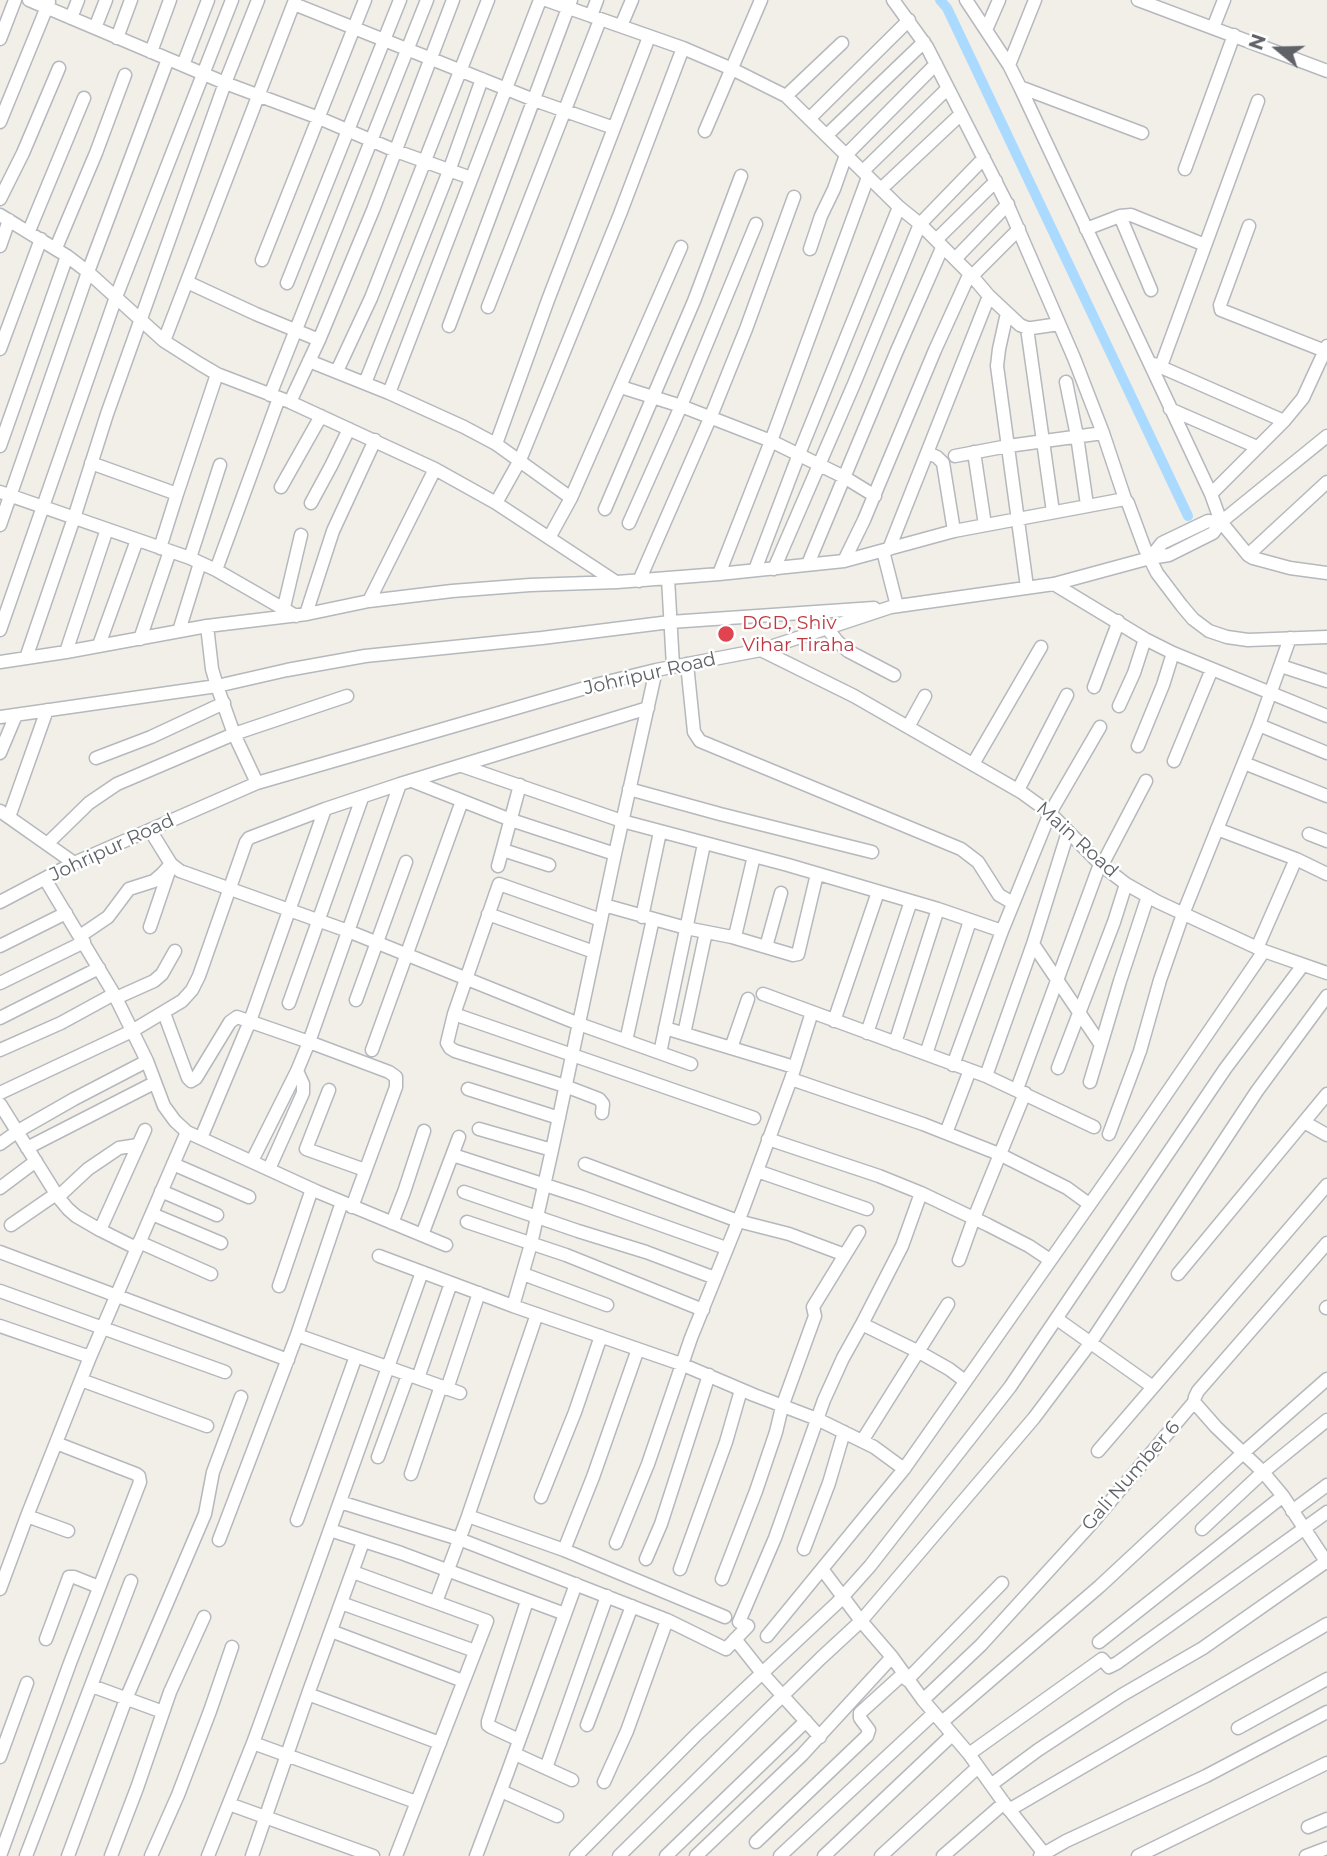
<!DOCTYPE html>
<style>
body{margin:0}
#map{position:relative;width:1327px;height:1856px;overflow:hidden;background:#f1efe8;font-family:Montserrat,sans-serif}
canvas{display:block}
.north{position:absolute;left:1243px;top:14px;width:70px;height:70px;-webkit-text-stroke:5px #fff;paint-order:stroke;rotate:289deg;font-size:19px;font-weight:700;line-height:28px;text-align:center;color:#5f6368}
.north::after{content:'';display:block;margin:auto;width:24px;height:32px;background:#5f6368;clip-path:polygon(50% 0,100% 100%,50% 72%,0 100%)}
</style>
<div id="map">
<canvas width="1327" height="1856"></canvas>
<div class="north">N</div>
</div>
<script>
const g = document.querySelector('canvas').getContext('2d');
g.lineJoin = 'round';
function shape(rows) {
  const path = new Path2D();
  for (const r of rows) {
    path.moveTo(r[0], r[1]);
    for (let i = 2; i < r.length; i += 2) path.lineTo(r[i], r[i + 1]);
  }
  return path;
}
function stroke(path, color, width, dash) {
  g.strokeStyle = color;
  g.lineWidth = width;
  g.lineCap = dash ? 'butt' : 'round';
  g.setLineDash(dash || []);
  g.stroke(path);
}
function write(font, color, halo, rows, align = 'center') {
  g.font = font + ' Montserrat,sans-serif';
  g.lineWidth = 5;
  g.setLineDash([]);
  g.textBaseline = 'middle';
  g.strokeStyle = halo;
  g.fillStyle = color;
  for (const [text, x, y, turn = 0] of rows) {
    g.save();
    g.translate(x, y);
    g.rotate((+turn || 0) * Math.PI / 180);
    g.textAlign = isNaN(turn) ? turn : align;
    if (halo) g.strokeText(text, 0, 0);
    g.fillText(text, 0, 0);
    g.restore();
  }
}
const canal = shape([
 [940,0,947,8,1188,516]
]);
const minor = shape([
 [29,0,225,83,319,118,396,151,471,178],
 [546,0,683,48,732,69,786,96,899,207,920,224,972,276,989,296,1020,325,1027,328,1032,328,1059,324],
 [893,0,927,47,1009,208,1074,358,1103,433,1125,499,1128,503,1145,549,1157,573,1182,606,1193,619,1209,631,1227,637,1248,640,1327,637],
 [966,0,1009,65,1020,87,1211,494,1221,522,1248,555,1253,558,1290,568,1327,573],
 [1138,0,1327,71],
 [294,4,534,100,614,128],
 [591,16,597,0],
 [71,18,78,0],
 [621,26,632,0],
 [95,28,106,0],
 [1213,28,1224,0],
 [986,30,999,0],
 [117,38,131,0],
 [0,39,15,0],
 [151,52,170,0],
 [183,65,208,0],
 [1009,65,1035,0],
 [1020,87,1142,133],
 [786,96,842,43],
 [810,118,909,20],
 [0,122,49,2],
 [705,131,761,0],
 [827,135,924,42],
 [1185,169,1234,35],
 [863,171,948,88],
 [881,189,961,114],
 [0,199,23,153,59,68],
 [0,215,67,256,88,272,164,341,200,364,217,374,290,402,435,469,496,503,616,582],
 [1120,216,1151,290],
 [1249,226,1220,305,1221,310,1325,351],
 [1086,229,1120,216,1131,215,1205,245],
 [29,231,84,98],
 [936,240,996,181],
 [0,246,9,220],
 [56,248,96,153,125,75],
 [810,249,821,216,834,189,846,155,936,64],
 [955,259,1008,204],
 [262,260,365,0],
 [972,276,1019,229],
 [187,282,256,314,319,340],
 [287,283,400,0],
 [488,307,600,20],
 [1007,313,999,349,997,366,1027,587],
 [449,326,571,0],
 [1027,328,1053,512],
 [164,341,295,0],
 [0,349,41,239],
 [309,361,389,393,464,427,496,444,571,498],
 [1154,364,1284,421],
 [1161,366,1258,101],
 [337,371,371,298,488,0],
 [1066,382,1077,436,1087,505],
 [365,383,449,171,482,79],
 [621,387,681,406,771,441,844,477,875,496],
 [389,393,540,0],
 [270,395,427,0],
 [290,402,319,340,373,210,453,0],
 [1170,409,1257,447],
 [496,444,548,300,649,37],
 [0,446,67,256],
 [974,452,985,525],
 [928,453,937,457,943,463,954,531],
 [955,456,1008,446,1103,433],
 [91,463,177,494,160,548],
 [281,487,321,416],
 [0,492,190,558,216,570,296,616],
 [177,494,217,374],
 [1211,494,1284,421,1303,398,1327,346],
 [311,503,331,466,349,429],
 [496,503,520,460,620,214,683,48],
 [605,509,694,301,741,176],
 [629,523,681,406,756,224],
 [0,525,88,272,168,59],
 [549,538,571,498,681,247],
 [889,549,989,296],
 [883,551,897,606],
 [1248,555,1327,482],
 [190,558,220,465],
 [1150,558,1162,543,1208,521,1221,522],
 [844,561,864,520,935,350,970,273],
 [808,564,896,353,942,248],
 [774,569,854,384,920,224,984,158],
 [216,570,279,398],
 [755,570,799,454,899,207],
 [719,574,771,441,868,177],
 [668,578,673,666],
 [639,581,711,416,746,329,794,197],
 [1054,584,1145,639,1173,653,1327,716],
 [369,601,435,469],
 [284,607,301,535],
 [306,614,333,531,375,440],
 [207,626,212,669,217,686,234,734,257,783],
 [827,628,837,641,848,651,894,675],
 [0,630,116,297,232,0],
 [179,631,200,563],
 [140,639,170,551],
 [99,645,137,540],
 [761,650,854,696,1021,792,1050,813,1100,864,1126,884,1158,902,1264,951,1327,973],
 [66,652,107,529],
 [26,658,74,518,107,414,225,83,258,0],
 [0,662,66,652,207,626,307,614,369,601,452,591,530,585,617,582,719,574,844,561,954,531,1125,499],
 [687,664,694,732,700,741,961,849,978,862,999,895,1013,903],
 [1281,666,1327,681],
 [1094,687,1117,626,1118,621],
 [1119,706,1134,673,1145,639],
 [0,717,217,686,287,670,365,656,542,638,670,622,874,608],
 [1259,725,1327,753],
 [908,727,925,696],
 [1138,746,1163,685,1173,653],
 [0,753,16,715],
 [96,758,151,737,224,703],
 [1174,761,1212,669],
 [1244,763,1327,796],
 [973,764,1041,647],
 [462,766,622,821,788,865,938,909,1002,931],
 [412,781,511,820,615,854],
 [629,789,720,814,872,852],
 [1018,790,1067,695],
 [0,811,74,863],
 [9,817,47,710],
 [1217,829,1296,859,1327,874],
 [150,830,171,864,180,871,348,931,579,1024,691,1064],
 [1309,834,1327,841],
 [48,843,89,803,117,784,234,734,347,696],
 [503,850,549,865],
 [1102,865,1146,781],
 [498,866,520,785],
 [45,879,114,994,147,1061,164,1106,175,1121,187,1132,318,1192,446,1245],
 [0,902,74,863,257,783,599,684,656,670,761,650,891,607,1054,584,1150,558,1169,555,1213,533,1221,522,1327,436],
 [604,905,686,928,732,937,736,932,754,856],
 [488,914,594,952],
 [642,917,660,832],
 [601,920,499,884,454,1014,447,1043,450,1048,455,1051,565,1086,599,1099,603,1104,602,1113],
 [150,927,170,868],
 [80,936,108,917,129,889,154,881,162,874,171,864],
 [732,937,793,955,798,954,817,874],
 [1033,944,1101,1045],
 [0,946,66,913],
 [766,947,781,893],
 [1257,948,1296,859],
 [0,983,84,942],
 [763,994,986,1076,1094,1127],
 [116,998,154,981,162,974,175,951],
 [356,1000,406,862],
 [289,1003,362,798],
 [164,1013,188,1078,191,1081,196,1078,230,1022,237,1017,309,1042,389,1072,396,1077,396,1087,352,1207],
 [454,1014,754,1118],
 [0,1018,99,968],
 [834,1021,878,892],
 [665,1028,794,1067],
 [867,1033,911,901],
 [684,1034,706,932],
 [626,1041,653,919],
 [895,1043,938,909],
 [731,1048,748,999],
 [0,1050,61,1023,114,994],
 [372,1050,462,801],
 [660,1053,704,844],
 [926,1054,970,921],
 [953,1065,1002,931,1050,813,1100,727],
 [1058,1068,1114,922,1126,884],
 [986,1076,1033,944,1068,832],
 [791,1079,923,1124,999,1154,1067,1188,1089,1204],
 [1090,1082,1120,981,1148,896],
 [468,1089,559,1118],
 [1017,1089,1100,864],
 [329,1090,306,1149,365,1170],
 [0,1093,132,1031,182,1001,192,990,199,976,246,842,249,838,325,809,400,784,648,708],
 [0,1104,58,1197,68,1209,76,1216,100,1230,136,1248],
 [1304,1122,1327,1135],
 [479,1129,552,1150],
 [946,1133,970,1070],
 [1109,1134,1140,1051,1160,980,1183,914,1259,725,1290,638],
 [201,1138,250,1021,325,809],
 [768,1139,879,1176,921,1193,988,1225,1029,1246,1050,1260],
 [0,1144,18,1131,74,1099,147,1061],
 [27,1148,154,1083],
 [453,1155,582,1197,726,1248],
 [252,1161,297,1071,309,1042,400,784],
 [173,1164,249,1197],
 [585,1164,738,1221,789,1234,845,1255],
 [269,1169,303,1093,303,1084,297,1071],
 [757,1171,867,1209],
 [0,1188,36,1161],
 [161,1191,217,1215],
 [464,1192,578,1231,646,1252,715,1278],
 [921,1193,902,1246,862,1324,919,1352,949,1369,965,1381],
 [58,1197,88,1169,119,1148,138,1145],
 [152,1214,221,1243],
 [467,1222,566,1255,703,1310],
 [392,1223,404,1192,424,1131],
 [11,1225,56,1194],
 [100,1230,145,1130],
 [422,1235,459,1137],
 [139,1242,211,1274],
 [0,1252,288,1360],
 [379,1256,513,1306,681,1364,754,1395,817,1419,874,1447,904,1469],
 [959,1260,974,1218,1025,1093],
 [523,1274,607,1305],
 [1178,1274,1327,1094],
 [279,1286,312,1189],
 [0,1291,225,1372],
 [513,1306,531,1244,552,1150,615,854,656,670],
 [1326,1308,1327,1307],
 [1057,1319,1153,1387],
 [0,1326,90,1357],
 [297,1335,460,1393],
 [418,1378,451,1283],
 [81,1380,207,1426],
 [447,1389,479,1293],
 [1194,1402,1216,1427,1263,1472,1283,1496,1327,1563],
 [862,1441,948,1304],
 [1098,1451,1327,1185],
 [378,1457,408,1375],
 [411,1474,441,1386],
 [541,1497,575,1412,601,1336],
 [340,1502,459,1539,667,1620,726,1649,748,1626,739,1622,775,1538,824,1400,843,1358,862,1324],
 [1292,1511,1327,1485],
 [27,1516,68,1531],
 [468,1516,564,1550,725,1617],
 [297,1520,356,1356],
 [1202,1529,1263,1472,1327,1420],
 [330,1530,401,1553,565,1614],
 [219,1540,297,1335,342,1202],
 [616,1543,648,1464,691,1338,743,1209,791,1079,812,1012],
 [804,1549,829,1483,844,1432],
 [564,1550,593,1477,638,1349],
 [646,1559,661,1524,709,1375],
 [680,1569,726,1442,741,1390],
 [822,1569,861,1621,892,1657,923,1700,969,1754,1004,1803,1046,1856],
 [353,1572,487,1621,396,1856],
 [722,1579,756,1491,776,1432,782,1407,815,1316,813,1307,859,1232],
 [0,1589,27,1516,90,1357,187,1132],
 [436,1602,468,1516,537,1314],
 [341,1603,475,1651],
 [331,1631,463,1681],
 [767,1636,904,1469,1130,1147,1264,951],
 [46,1639,69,1577,74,1577,99,1587],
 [735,1639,762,1673,820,1737],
 [1099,1642,1283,1496],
 [907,1680,1002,1583],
 [92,1686,163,1712],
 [308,1694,440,1743],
 [923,1700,981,1645,1093,1522,1194,1402,1195,1397,1198,1391,1327,1243],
 [942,1722,1100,1586,1243,1453,1327,1379],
 [587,1725,632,1606],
 [1238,1728,1327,1679],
 [519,1740,491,1727,488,1725,488,1721,527,1601],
 [253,1743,416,1802],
 [515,1754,572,1780],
 [969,1754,1102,1659,1109,1667,1117,1663,1327,1512],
 [0,1757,27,1683],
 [546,1768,607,1596],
 [604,1782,627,1731,667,1620],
 [992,1784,1038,1750,1076,1725,1122,1695,1203,1648,1327,1561],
 [501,1791,557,1816],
 [229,1804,373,1856],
 [1009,1810,1327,1624],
 [1308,1827,1327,1819],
 [756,1842,867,1736,869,1730,860,1718,860,1713,903,1674],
 [0,1856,70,1663,140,1482,139,1476,136,1474,56,1443],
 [26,1856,131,1581],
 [68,1856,126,1699,205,1514,213,1472,241,1397],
 [111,1856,137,1788,170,1692,204,1617],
 [151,1856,178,1795,210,1711,232,1647],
 [208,1856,253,1743,293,1633,422,1272],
 [252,1856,308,1694,363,1542],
 [476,1856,507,1774,576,1584],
 [576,1856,696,1735,837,1603,870,1566,1010,1387,1225,1069,1303,965],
 [619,1856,821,1658,861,1621,1034,1418,1091,1342,1257,1091,1327,996],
 [666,1856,806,1721],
 [696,1856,802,1755,892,1657],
 [780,1856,934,1713],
 [824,1856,952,1735],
 [881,1856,978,1767],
 [943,1856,1004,1803],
 [1040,1856,1066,1841,1206,1776,1327,1712],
 [1138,1856,1327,1763],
 [1306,1856,1327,1848]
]);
const markers = [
 [726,634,9,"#e0444e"]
];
const healthNames = [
 ["DGD, Shiv",742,623],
 ["Vihar Tiraha",742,645]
];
const streetNames = [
 ["Johripur Road",650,674,-13],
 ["Main Road",1077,840,42],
 ["Johripur Road",112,848,-25],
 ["Gali Number 6",1131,1476,-49]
];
stroke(canal, '#aadaff', 10);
stroke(minor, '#b5b8bc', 15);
stroke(minor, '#fff', 12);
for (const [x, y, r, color] of markers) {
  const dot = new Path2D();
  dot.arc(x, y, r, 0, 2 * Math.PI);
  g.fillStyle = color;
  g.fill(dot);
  stroke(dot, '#fff', 2.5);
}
write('19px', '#be3a42', '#fff', healthNames, 'left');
write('19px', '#5f6368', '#fff', streetNames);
</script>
